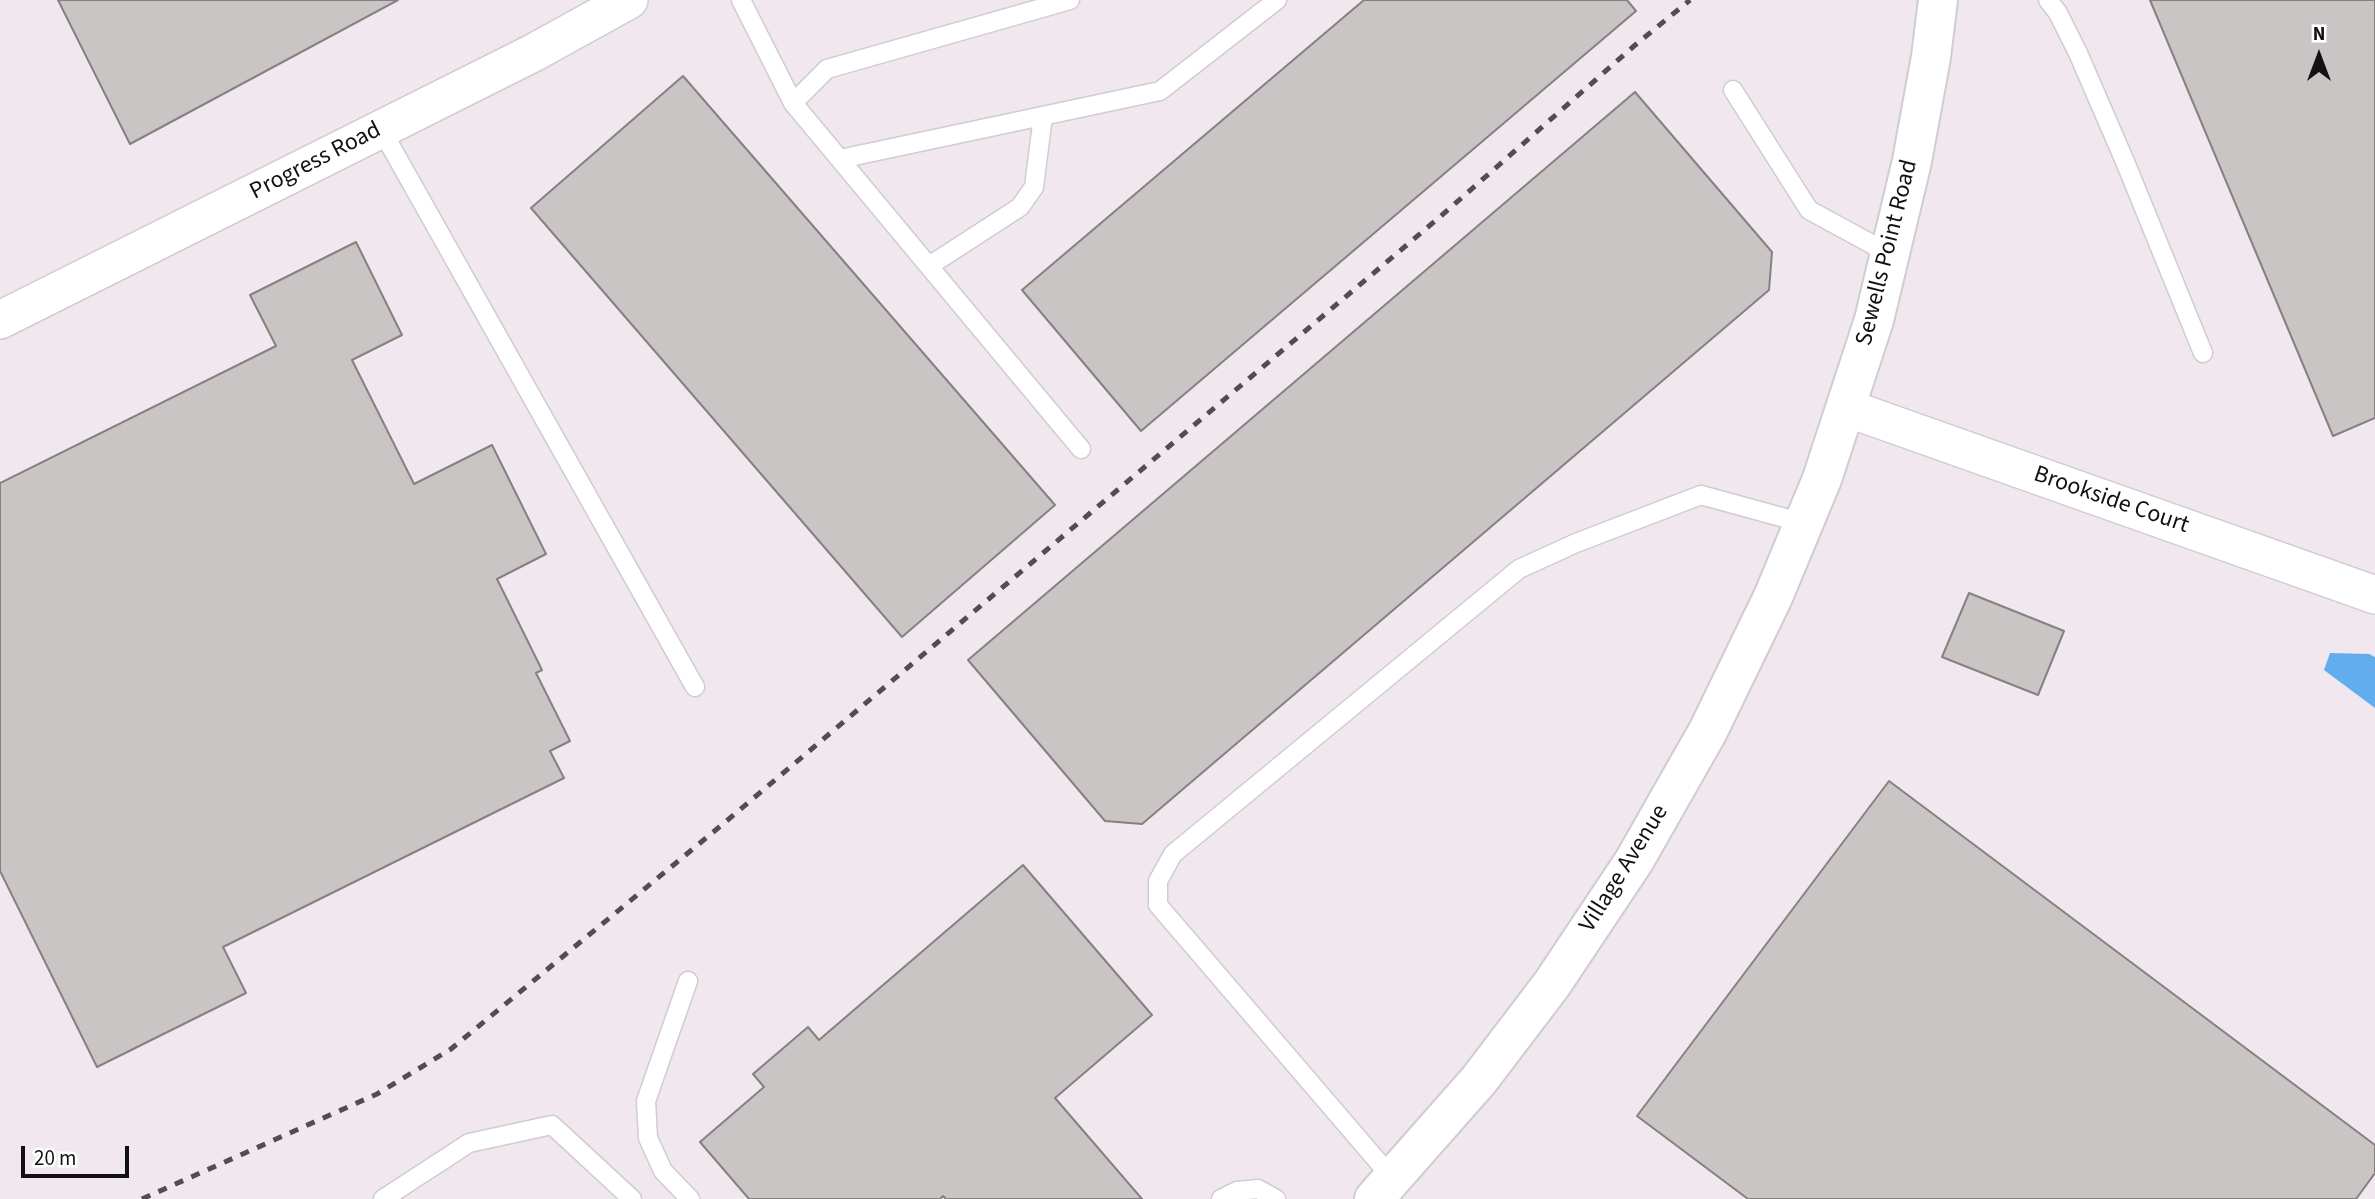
<!DOCTYPE html>
<style>
body{margin:0}
#map{position:relative;width:2375px;height:1199px;overflow:hidden;background:#f9f5f8;font-family:"Source Sans 3",sans-serif}
canvas{display:block}
.north{position:absolute;left:2284px;top:21px;width:70px;height:70px;-webkit-text-stroke:5px #fff;paint-order:stroke;rotate:0deg;font-size:19px;font-weight:700;line-height:28px;text-align:center;color:#121112}
.north::after{content:'';display:block;margin:auto;width:24px;height:32px;background:#121112;clip-path:polygon(50% 0,100% 100%,50% 72%,0 100%)}
.scale{position:absolute;left:21px;top:1146px;width:108px;height:32px;box-sizing:border-box;border:4px solid #121112;border-top:0;padding-left:9px;font-size:21px;line-height:24px;white-space:nowrap;color:#121112;-webkit-text-stroke:5px #fff;paint-order:stroke}
</style>
<div id="map">
<canvas width="2375" height="1199"></canvas>
<div class="north">N</div>
<div class="scale">20 m</div>
</div>
<script>
const g = document.querySelector('canvas').getContext('2d');
g.lineJoin = 'round';
function fillPath(path, color) {
  g.fillStyle = color;
  g.fill(path, 'evenodd');
}
function shape(rows) {
  const path = new Path2D();
  for (const r of rows) {
    path.moveTo(r[0], r[1]);
    for (let i = 2; i < r.length; i += 2) path.lineTo(r[i], r[i + 1]);
  }
  return path;
}
function stroke(path, color, width, dash) {
  g.strokeStyle = color;
  g.lineWidth = width;
  g.lineCap = dash ? 'butt' : 'round';
  g.setLineDash(dash || []);
  g.stroke(path);
}
function write(font, color, halo, rows, align = 'center') {
  g.font = font + ' "Source Sans 3",sans-serif';
  g.lineWidth = 5;
  g.setLineDash([]);
  g.textBaseline = 'middle';
  g.strokeStyle = halo;
  g.fillStyle = color;
  for (const [text, x, y, turn = 0] of rows) {
    g.save();
    g.translate(x, y);
    g.rotate((+turn || 0) * Math.PI / 180);
    g.textAlign = isNaN(turn) ? turn : align;
    if (halo) g.strokeText(text, 0, 0);
    g.fillText(text, 0, 0);
    g.restore();
  }
}
const built = shape([
 [0,0,2375,0,2375,1199,0,1199]
]);
const water = shape([
 [2330,653,2369,654,2375,657,2375,708,2324,670]
]);
const building = shape([
 [58,0,398,0,130,144,58,0],
 [1364,0,1627,0,1636,11,1141,431,1022,290,1364,0],
 [2150,0,2375,0,2375,418,2333,436,2150,0],
 [683,76,1055,505,902,637,531,208,683,76],
 [1635,92,1772,252,1769,290,1142,824,1105,821,968,660,1635,92],
 [356,242,402,335,352,360,414,484,492,445,546,554,497,579,542,670,536,673,570,741,550,751,564,778,223,947,246,993,97,1067,0,871,0,483,276,346,250,295,356,242],
 [1969,593,2064,631,2038,695,1942,657,1969,593],
 [1889,781,2375,1145,2375,1173,2356,1199,1748,1199,1637,1116,1889,781],
 [1023,865,1152,1015,1055,1098,1142,1199,946,1199,943,1196,940,1199,749,1199,700,1142,764,1087,753,1074,808,1027,819,1040,1023,865]
]);
const service = shape([
 [741,0,793,103,1081,449],
 [2048,0,2058,13,2078,53,2126,164,2203,353],
 [1733,90,1809,210,1890,254],
 [793,103,827,69,1070,0],
 [381,129,695,687],
 [840,159,1160,91,1277,0],
 [929,266,1020,207,1034,187,1043,116],
 [688,981,646,1101,648,1138,663,1171,690,1199],
 [1393,1179,1158,905,1158,881,1173,854,1519,569,1576,543,1701,495,1803,523],
 [383,1199,469,1143,552,1125,632,1199],
 [1221,1199,1237,1191,1258,1189,1276,1199]
]);
const minor = shape([
 [0,320,533,53,629,0],
 [1847,408,2375,595]
]);
const tertiary = shape([
 [1374,1199,1479,1080,1552,984,1634,861,1708,731,1773,597,1822,479,1874,320,1912,161,1931,57,1938,0]
]);
const rail = shape([
 [142,1199,377,1094,451,1049,723,824,1441,216,1634,46,1690,0]
]);
const streetNames = [
 ["Progress Road",316,162,-27],
 ["Sewells Point Road",1888,253,-76],
 ["Brookside Court",2111,501,19],
 ["Village Avenue",1625,869,-58]
];
fillPath(built, '#f0e7ef');
fillPath(water, '#62aded');
fillPath(building, '#cac5c5');
stroke(building, '#868181', 2);
stroke(service, '#d0cccf', 21);
stroke(minor, '#d0cccf', 40);
stroke(tertiary, '#d0cccf', 42);
stroke(service, '#fff', 18);
stroke(minor, '#fff', 37);
stroke(tertiary, '#fff', 38);
stroke(rail, '#504e4f', 5, [9, 9]);
write('24px', '#121112', '#fff', streetNames);
</script>
